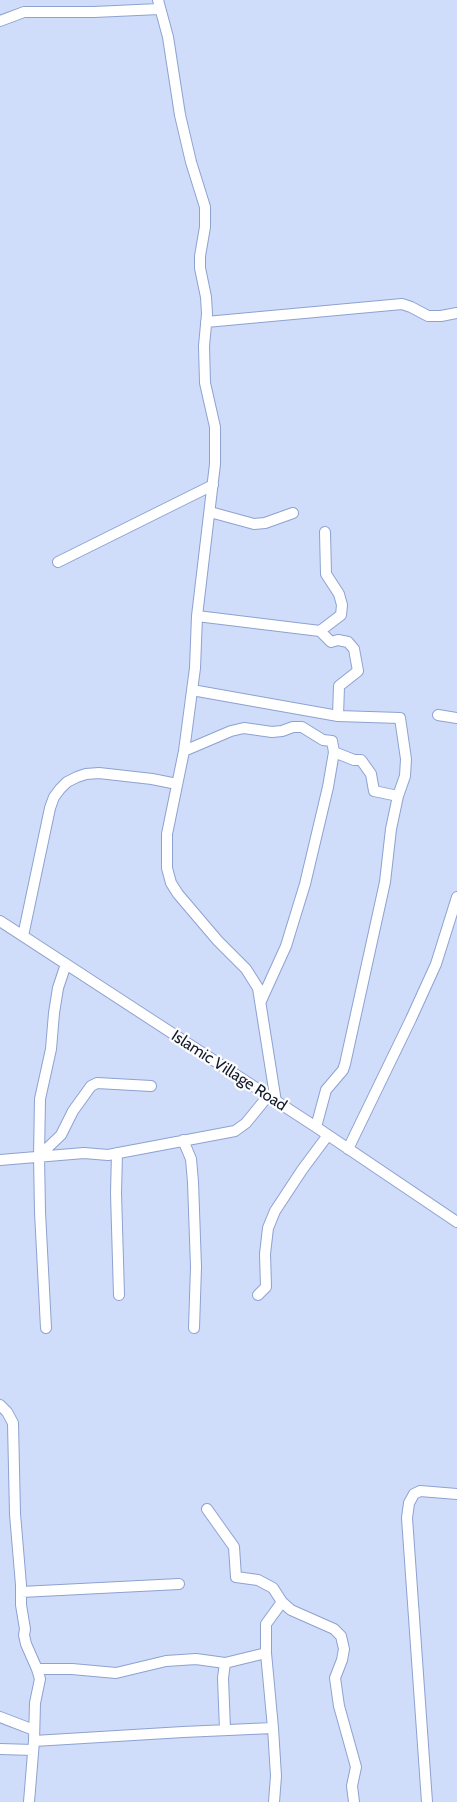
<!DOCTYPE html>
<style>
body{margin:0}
canvas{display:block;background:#cfdcfa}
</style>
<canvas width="457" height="1802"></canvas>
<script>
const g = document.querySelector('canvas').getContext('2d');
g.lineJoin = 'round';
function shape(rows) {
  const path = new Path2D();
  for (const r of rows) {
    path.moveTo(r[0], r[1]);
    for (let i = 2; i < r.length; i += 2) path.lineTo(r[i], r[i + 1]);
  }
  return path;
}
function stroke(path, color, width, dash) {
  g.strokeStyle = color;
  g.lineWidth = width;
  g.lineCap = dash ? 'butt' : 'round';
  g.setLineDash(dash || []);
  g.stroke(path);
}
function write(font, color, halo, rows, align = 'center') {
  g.font = font + ' Cabin,sans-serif';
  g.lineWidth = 4.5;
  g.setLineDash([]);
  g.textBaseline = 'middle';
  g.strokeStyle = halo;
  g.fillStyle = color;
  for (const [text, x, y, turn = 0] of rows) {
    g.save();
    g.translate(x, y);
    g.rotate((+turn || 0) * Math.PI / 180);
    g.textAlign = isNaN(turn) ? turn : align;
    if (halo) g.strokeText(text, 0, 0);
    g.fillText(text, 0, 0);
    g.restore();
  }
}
const minor = shape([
 [158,0,168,37,180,115,191,162,205,207,205,227,200,256,200,268,206,297,207,314,204,346,205,383,215,427,215,464,197,616,195,668,184,751,167,834,167,868,171,883,178,894,218,941,246,969,258,988,276,1102],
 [0,21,24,12,94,12,159,9],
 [206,322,402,304,411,307,428,316,441,316,457,313],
 [210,512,254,524,265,523,293,513],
 [58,562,213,485],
 [320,631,341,615,342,605,339,594,326,574,325,532],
 [192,690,338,716,339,686,358,671,354,649,348,642,338,640,331,642,320,631,197,616],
 [438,715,457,718],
 [338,716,400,718,406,759,405,776,398,796],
 [184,751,231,731,244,728,272,732,282,731,293,727,302,727,323,740,332,741,334,752,354,760,361,760,371,774,374,791,398,796,391,829,385,882,345,1064,343,1070,326,1090,316,1127],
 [0,921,316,1127,457,1222],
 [23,936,50,808,54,797,60,789,67,782,77,777,86,774,99,773,152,779,177,784],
 [261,1001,286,946,305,884,328,787,334,752],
 [183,1140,191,1159,193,1182,196,1267,194,1328],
 [348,1149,411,1019,436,964,457,897],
 [117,1153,116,1193,119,1295],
 [39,1156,61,1135,73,1111,91,1086,97,1083,151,1086],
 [0,1160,84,1153,108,1155,235,1131,246,1123,268,1096],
 [258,1295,266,1287,265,1254,268,1228,275,1211,302,1170,328,1135],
 [46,1328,40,1212,39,1156,40,1099,51,1049,54,1013,58,988,66,964],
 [0,1405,7,1412,13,1423,15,1514,21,1585,21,1605,25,1629,24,1635,26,1644,37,1669,40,1679,35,1703,34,1741,29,1802],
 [207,1509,234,1547,236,1577,258,1580,273,1588,282,1602,266,1624,266,1653,225,1663],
 [21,1592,179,1584],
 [282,1602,291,1610,334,1629,341,1636,344,1649,342,1660,335,1678,339,1706,356,1767,352,1786,354,1802],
 [266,1653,273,1728],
 [37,1669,72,1669,116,1673,166,1661,196,1659,225,1663,223,1678,225,1730],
 [0,1717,34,1730],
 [34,1741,183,1732,273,1728,276,1776,274,1802],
 [0,1749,33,1750],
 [427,1802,407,1518,409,1503,414,1494,420,1491,457,1494]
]);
const streetNames = [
 ["Islamic Village Road",229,1071,33]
];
stroke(minor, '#8ea2d1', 12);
stroke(minor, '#fff', 10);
write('16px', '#12192b', '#fdfdfd', streetNames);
</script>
